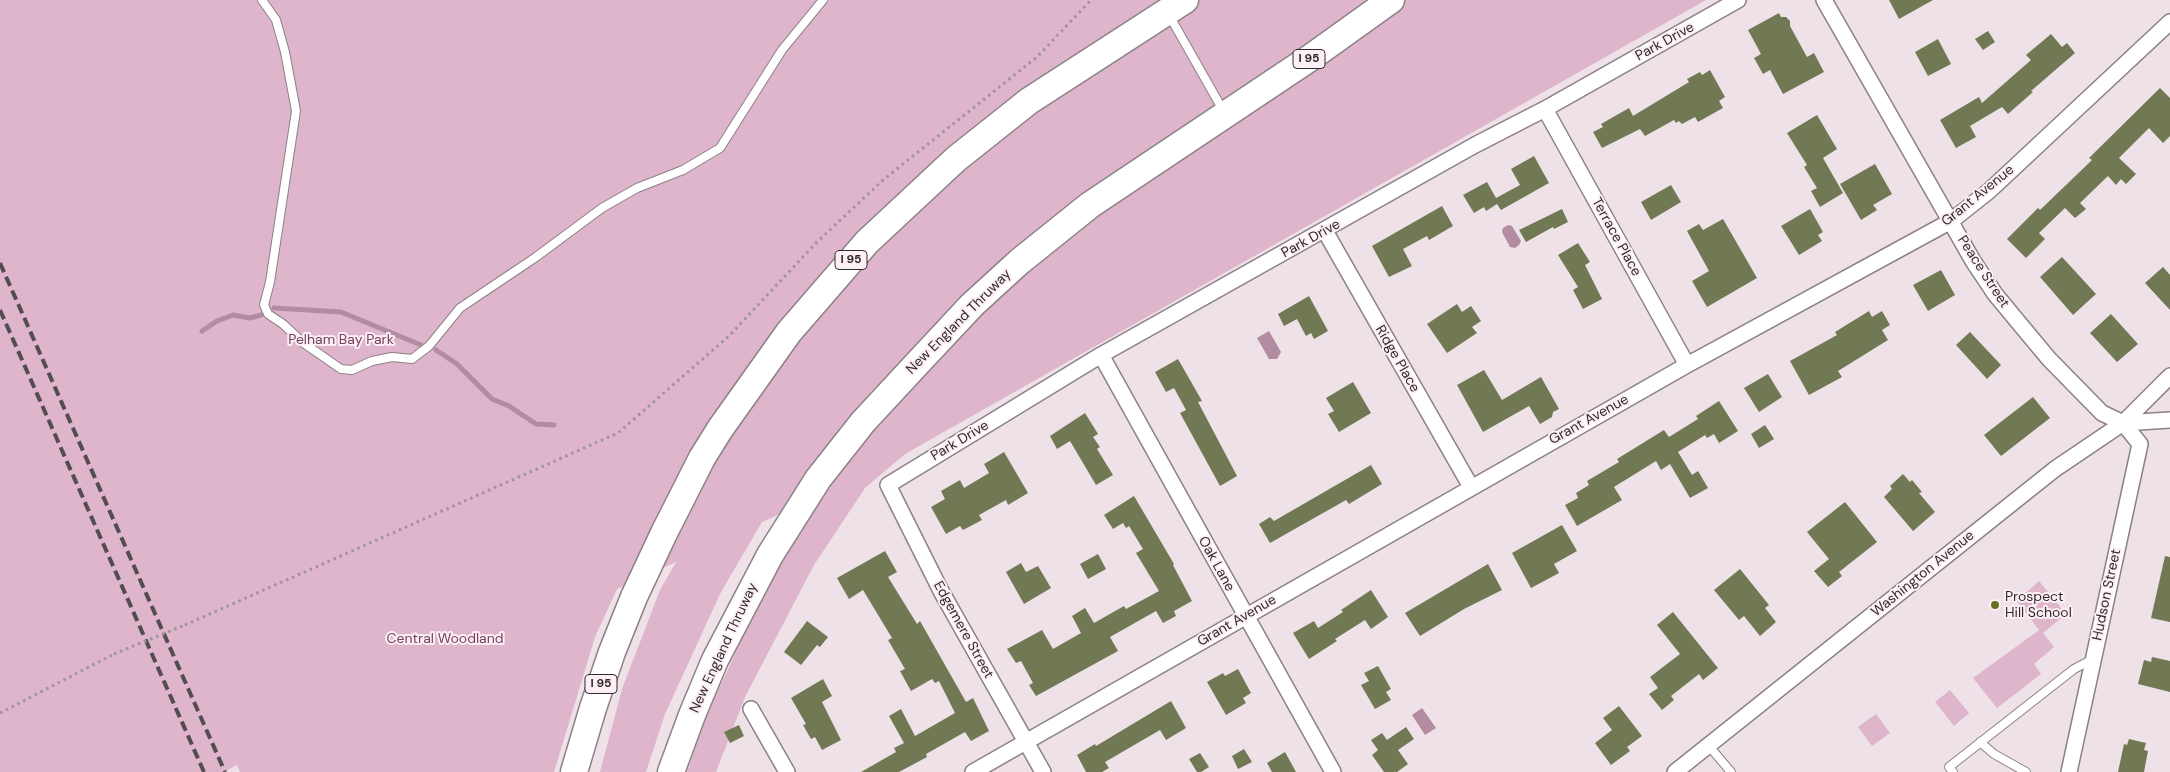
<!DOCTYPE html>
<style>
body{margin:0}
canvas{display:block;background:#eee2e8}
</style>
<canvas width="2170" height="772"></canvas>
<script>
const g = document.querySelector('canvas').getContext('2d');
g.lineJoin = 'round';
function fillPath(path, color) {
  g.fillStyle = color;
  g.fill(path, 'evenodd');
}
function shape(rows) {
  const path = new Path2D();
  for (const r of rows) {
    path.moveTo(r[0], r[1]);
    for (let i = 2; i < r.length; i += 2) path.lineTo(r[i], r[i + 1]);
  }
  return path;
}
function stroke(path, color, width, dash) {
  g.strokeStyle = color;
  g.lineWidth = width;
  g.lineCap = dash ? 'butt' : 'round';
  g.setLineDash(dash || []);
  g.stroke(path);
}
function write(font, color, halo, rows, align = 'center') {
  g.font = font + ' "DM Sans",sans-serif';
  g.lineWidth = 4;
  g.setLineDash([]);
  g.textBaseline = 'middle';
  g.strokeStyle = halo;
  g.fillStyle = color;
  for (const [text, x, y, turn = 0] of rows) {
    g.save();
    g.translate(x, y);
    g.rotate((+turn || 0) * Math.PI / 180);
    g.textAlign = isNaN(turn) ? turn : align;
    if (halo) g.strokeText(text, 0, 0);
    g.fillText(text, 0, 0);
    g.restore();
  }
}
const green = shape([
 [0,0,1706,0,905,454,865,488,814,565,745,697,716,772,687,772,706,717,757,606,813,510,826,493,762,522,721,592,665,714,646,772,600,772,622,689,660,590,676,562,617,589,595,637,554,772,240,772,237,765,224,772,0,772],
 [2039,581,2066,614,2043,633,2054,647,2034,664,2041,674,1997,708,1973,678,2039,630,2017,601],
 [1950,690,1969,713,1954,726,1935,702],
 [1876,714,1890,733,1872,746,1858,727]
]);
const water = shape([
 [1508,225,1512,226,1521,241,1519,245,1515,248,1510,247,1502,232,1503,228],
 [1269,331,1281,352,1277,359,1269,359,1257,338],
 [1422,708,1436,728,1425,735,1412,715]
]);
const stream = shape([
 [274,308,341,312,421,345],
 [202,331,217,321,233,315,250,318,261,315],
 [436,350,457,364,492,399,509,406,536,424,554,425]
]);
const building = shape([
 [1889,0,1933,0,1899,19],
 [1779,13,1781,17,1786,17,1790,21,1790,26,1807,57,1814,53,1824,72,1783,94,1770,70,1763,74,1754,58,1761,54,1748,30],
 [1988,31,1995,42,1983,50,1975,39],
 [2051,34,2062,47,2067,43,2075,53,2031,91,2033,92,2008,114,2002,107,1970,126,1976,137,1956,148,1940,120,1979,97,1982,103,2031,60,2026,55],
 [1938,39,1951,64,1928,76,1915,52],
 [1710,70,1725,97,1719,101,1723,108,1698,122,1695,117,1682,124,1679,121,1676,123,1674,120,1645,136,1640,129,1602,148,1593,132,1603,127,1601,124,1629,108,1633,116,1689,82,1687,79,1700,72,1702,75],
 [2160,88,2170,98,2170,136,2163,143,2149,128,2119,158,2136,174,2126,184,2121,179,2116,185,2108,176,2080,203,2086,209,2075,218,2065,208,2039,233,2045,239,2026,258,2007,239,2038,208,2040,210,2092,160,2089,158],
 [1817,115,1837,149,1823,158,1843,193,1820,207,1811,191,1817,188,1804,167,1807,165,1787,133],
 [1534,156,1549,183,1501,210,1497,204,1486,211,1484,207,1474,213,1463,195,1487,182,1496,198,1520,185,1511,169],
 [1875,164,1892,194,1873,205,1877,210,1861,220,1840,184],
 [1671,185,1681,202,1651,220,1641,202],
 [1442,206,1453,226,1429,240,1427,236,1403,249,1412,266,1389,277,1372,246],
 [1562,209,1568,222,1554,229,1553,227,1526,242,1519,230],
 [1810,209,1823,232,1818,235,1822,241,1799,255,1781,226],
 [1723,219,1757,278,1707,307,1692,281,1709,271,1687,231,1699,224,1703,230],
 [1578,243,1590,262,1585,265,1602,299,1583,309,1573,290,1578,287,1558,255],
 [2062,257,2096,294,2073,315,2040,277],
 [2163,267,2170,275,2170,310,2145,283],
 [1941,270,1955,295,1928,311,1913,285],
 [1309,296,1328,331,1314,339,1311,333,1306,336,1297,319,1284,326,1278,314],
 [1457,304,1462,312,1471,306,1481,321,1472,327,1477,333,1447,353,1427,324],
 [1869,311,1872,317,1882,311,1890,325,1882,330,1888,340,1838,371,1842,377,1809,395,1790,361,1837,335,1835,332],
 [2111,314,2138,344,2117,362,2090,333],
 [1970,332,2001,365,1987,379,1956,345],
 [1178,359,1202,401,1198,402,1237,476,1220,486,1180,413,1186,410,1174,388,1166,392,1155,372],
 [1484,370,1502,400,1541,377,1559,409,1553,412,1552,417,1540,424,1529,406,1483,432,1457,385],
 [1768,374,1782,397,1759,412,1744,388],
 [1353,382,1371,413,1339,432,1328,414,1334,411,1326,398],
 [2033,397,2050,418,2001,456,1984,435],
 [1719,401,1738,431,1719,443,1714,434,1707,438,1705,435,1678,452,1692,475,1698,471,1708,488,1690,498,1670,464,1661,470,1656,461,1614,487,1622,500,1577,526,1565,505,1578,498,1576,493,1589,485,1587,481,1619,462,1617,459,1664,430,1669,437,1698,419,1696,416],
 [1085,413,1098,434,1093,437,1100,447,1097,449,1113,475,1096,485,1070,441,1057,449,1050,436],
 [1765,425,1774,439,1759,448,1751,434],
 [1004,452,1028,493,1008,505,1006,500,979,515,982,520,963,530,960,526,946,534,931,507,945,499,941,491,960,480,964,488,989,473,984,464],
 [1371,465,1382,484,1349,504,1346,500,1270,543,1259,524,1270,517,1274,521],
 [1903,474,1910,482,1912,480,1922,492,1919,493,1935,512,1913,531,1884,497,1892,489,1890,486],
 [1134,496,1174,564,1173,565,1192,601,1174,611,1176,616,1163,623,1156,611,1110,637,1118,651,1036,696,1029,685,1033,683,1021,661,1016,663,1007,649,1042,630,1053,649,1081,633,1072,616,1085,608,1094,623,1124,606,1126,609,1159,591,1136,553,1143,549,1129,526,1126,528,1123,523,1113,529,1104,515],
 [1845,502,1877,542,1839,572,1842,576,1828,587,1814,571,1829,559,1807,532],
 [1562,525,1577,551,1554,564,1559,573,1531,588,1512,553],
 [885,551,897,572,888,577,917,624,920,621,966,702,973,698,989,731,971,741,965,732,926,754,927,757,899,772,861,772,896,752,894,748,904,743,889,716,901,709,915,736,955,713,939,681,935,683,932,679,911,691,900,671,905,669,888,640,892,638,863,590,849,599,837,578],
 [1098,554,1106,569,1088,579,1080,564],
 [2165,556,2170,557,2170,622,2151,618],
 [1021,563,1026,572,1038,566,1051,588,1024,604,1006,572],
 [1488,564,1502,590,1464,609,1420,636,1405,613],
 [1740,569,1769,605,1765,608,1776,622,1760,636,1744,616,1739,620,1714,590],
 [1371,590,1388,617,1371,629,1365,620,1335,639,1337,641,1309,659,1293,633,1314,621,1318,628,1343,612,1341,610],
 [1673,612,1718,668,1703,680,1699,674,1671,696,1674,700,1662,710,1649,694,1658,688,1650,677,1680,654,1657,625],
 [807,621,828,637,820,647,817,645,801,665,784,652],
 [2152,657,2170,661,2170,692,2138,684,2144,660,2151,662],
 [1378,666,1391,689,1386,692,1391,700,1375,709,1361,685,1369,681,1364,673],
 [1238,669,1251,693,1243,698,1246,703,1226,715,1207,682,1223,673,1225,676],
 [823,679,832,696,822,702,841,740,822,750,815,737,811,739,803,725,806,724,791,698],
 [1171,701,1186,728,1166,740,1160,730,1105,762,1109,768,1102,772,1086,772,1077,755,1095,744,1096,746],
 [1619,706,1642,736,1627,747,1630,751,1611,765,1595,743,1612,730,1603,718],
 [739,725,744,736,730,743,724,732],
 [1406,727,1414,739,1398,750,1408,764,1397,772,1384,772,1372,755,1378,750,1371,740,1382,733,1387,740],
 [2129,739,2146,743,2144,750,2148,751,2144,772,2118,772,2124,744,2127,745],
 [1244,749,1252,762,1238,769,1232,756],
 [1285,752,1296,772,1272,772,1267,763],
 [1200,753,1209,767,1201,772,1197,772,1189,759]
]);
const path = shape([
 [185,625,618,433,729,336,817,242,883,180,1037,57,1091,0],
 [0,713,114,654]
]);
const service = shape([
 [262,0,276,20,285,52,296,111,270,282,264,305,268,314,283,324,302,342,341,369,352,370,372,361,392,357,412,359,429,346,460,308,536,257,602,208,637,188,683,170,720,148,782,50,823,0],
 [1169,15,1224,112],
 [1980,742,1994,754,2026,772],
 [1709,746,1731,772],
 [1953,772,1949,767,2074,669,2093,659]
]);
const minor = shape([
 [1824,0,1973,261,1995,294,2019,323,2049,359,2102,413,2123,423,2170,420],
 [1545,109,1687,365],
 [1325,231,1471,487],
 [1101,355,1333,772],
 [751,709,787,772],
 [973,772,1687,365,1951,221,1989,191,2170,22],
 [1043,772,941,591,888,485,1101,355,1475,145,1545,109,1738,0],
 [1675,772,2055,469,2123,423,2170,376],
 [2069,772,2140,444,2123,423]
]);
const motorway = shape([
 [574,772,593,708,612,652,634,597,664,533,702,458,720,429,789,332,867,242,956,159,1029,101,1185,0],
 [671,772,692,715,715,660,770,555,818,479,863,422,914,367,972,305,1019,262,1090,205,1310,58,1391,0]
]);
const rail = shape([
 [0,263,225,772],
 [0,310,204,772]
]);
const pathBridge = shape([
 [114,654,185,625]
]);
const markers = [
 [1995,605,5,"#63711d"]
];
const shields = [
 [1309,59,32],
 [851,260,32],
 [601,684,32]
];
const shieldNames = [
 ["I 95",1309,59],
 ["I 95",851,260],
 ["I 95",601,684]
];
const streetNames = [
 ["Park Drive",1665,42,-29],
 ["Grant Avenue",1978,196,-39],
 ["Terrace Place",1616,237,61],
 ["Park Drive",1311,239,-29],
 ["Peace Street",1983,272,57],
 ["New England Thruway",959,322,-45],
 ["Ridge Place",1397,359,60],
 ["Grant Avenue",1589,420,-29],
 ["Park Drive",960,441,-31],
 ["Oak Lane",1216,564,61],
 ["Washington Avenue",1923,574,-39],
 ["Hudson Street",2107,595,-78],
 ["Grant Avenue",1237,621,-30],
 ["Edgemere Street",963,630,61],
 ["New England Thruway",724,648,-65]
];
const parkNames = [
 ["Pelham Bay Park",341,340],
 ["Central Woodland",445,639]
];
const poiNames = [
 ["Prospect",2005,597],
 ["Hill School",2005,613]
];
fillPath(green, '#deb5cb');
fillPath(water, '#b38ca1');
stroke(stream, '#b38ca1', 5);
fillPath(building, '#707953');
stroke(service, '#8c8187', 10);
stroke(minor, '#8c8187', 18);
stroke(motorway, '#8c8187', 29);
stroke(path, '#9e959a', 3, [2.5, 4]);
stroke(service, '#fff', 8);
stroke(minor, '#fff', 15);
stroke(motorway, '#fff', 26);
stroke(rail, '#534d50', 4, [10, 5]);
stroke(pathBridge, '#9e959a', 3, [2.5, 4]);
for (const [x, y, r, color] of markers) {
  const dot = new Path2D();
  dot.arc(x, y, r, 0, 2 * Math.PI);
  g.fillStyle = color;
  g.fill(dot);
  stroke(dot, '#fceff6', 2);
}
for (const [x, y, w] of shields) {
  const box = new Path2D();
  box.roundRect(x - w / 2, y - 9.5, w, 19, 4);
  g.fillStyle = '#fceff6';
  g.fill(box);
  stroke(box, '#302b2d', 1);
}
write('bold 12px', '#302b2d', null, shieldNames);
write('14px', '#302b2d', '#fceff6', streetNames);
write('14px', '#764060', '#fceff6', parkNames);
write('14px', '#302b2d', '#fceff6', poiNames, 'left');
</script>
